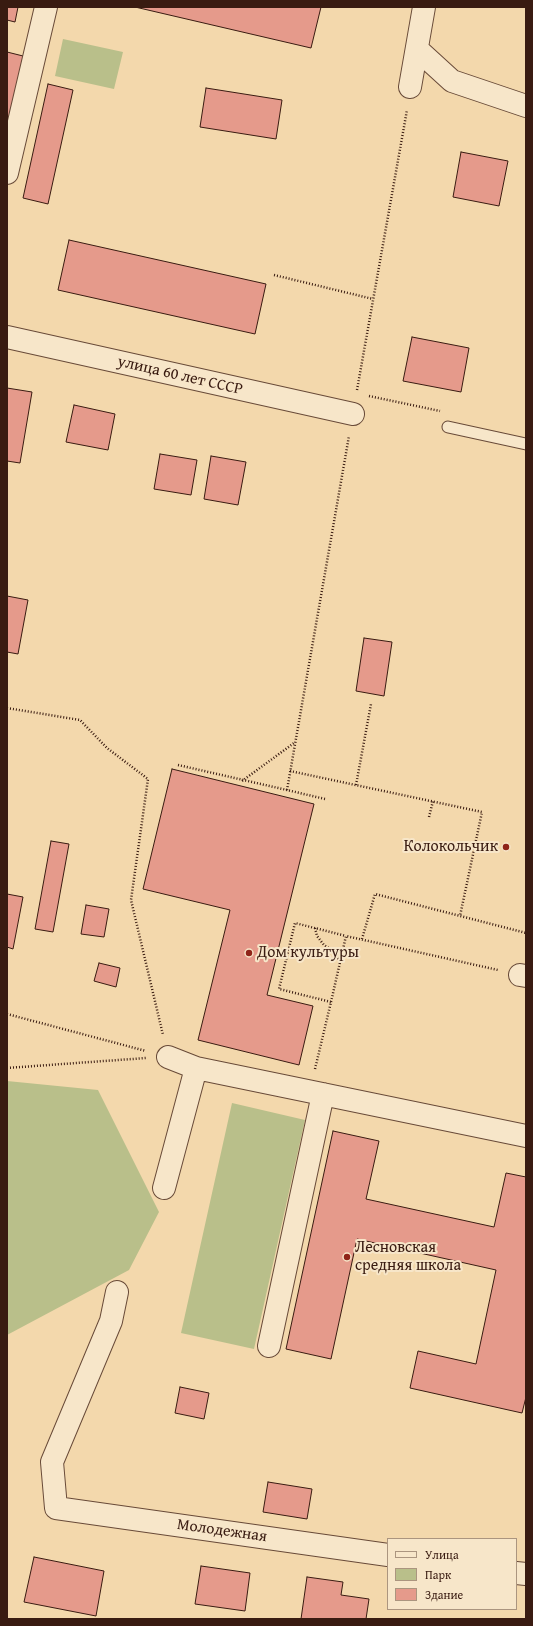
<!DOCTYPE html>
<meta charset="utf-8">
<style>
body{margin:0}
#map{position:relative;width:533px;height:1626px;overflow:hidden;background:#f3d8ac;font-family:"Gentium Book Plus",serif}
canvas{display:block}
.frame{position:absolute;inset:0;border:8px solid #391b11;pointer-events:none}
.legend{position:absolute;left:387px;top:1538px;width:130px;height:72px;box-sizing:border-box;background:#f7e6c9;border:1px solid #ab957f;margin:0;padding:5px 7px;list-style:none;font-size:12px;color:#391b11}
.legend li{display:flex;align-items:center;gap:8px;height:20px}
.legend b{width:20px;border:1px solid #ab957f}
</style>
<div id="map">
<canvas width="533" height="1626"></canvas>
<div class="frame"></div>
<ul class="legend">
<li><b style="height:5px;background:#f7e6c9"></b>Улица</li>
<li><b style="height:11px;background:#b9bf8a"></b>Парк</li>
<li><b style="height:11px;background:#e59a8b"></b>Здание</li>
</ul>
</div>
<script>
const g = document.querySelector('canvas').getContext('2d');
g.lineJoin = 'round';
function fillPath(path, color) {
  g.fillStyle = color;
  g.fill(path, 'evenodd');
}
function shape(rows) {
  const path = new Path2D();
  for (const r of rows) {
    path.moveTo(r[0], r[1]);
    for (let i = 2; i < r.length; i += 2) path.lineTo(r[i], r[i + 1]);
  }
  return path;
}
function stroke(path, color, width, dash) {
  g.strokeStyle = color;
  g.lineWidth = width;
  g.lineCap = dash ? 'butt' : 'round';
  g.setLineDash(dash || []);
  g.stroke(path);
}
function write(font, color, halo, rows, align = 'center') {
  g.font = font + ' "Gentium Book Plus",serif';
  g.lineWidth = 4;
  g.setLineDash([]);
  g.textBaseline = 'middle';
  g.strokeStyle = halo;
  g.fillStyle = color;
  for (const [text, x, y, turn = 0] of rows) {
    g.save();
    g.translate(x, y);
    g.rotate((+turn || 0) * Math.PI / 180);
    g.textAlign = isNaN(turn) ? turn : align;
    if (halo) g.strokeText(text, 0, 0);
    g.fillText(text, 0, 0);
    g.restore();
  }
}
const green = shape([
 [63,39,123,52,114,89,55,76],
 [7,1081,98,1090,159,1212,129,1270,7,1335],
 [232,1103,305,1120,254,1349,181,1333]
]);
const building = shape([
 [7,7,18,7,15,22,7,20,7,7],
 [135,7,321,7,311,48,135,7],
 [7,52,27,57,7,144,7,52],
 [48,84,73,90,48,204,23,198,48,84],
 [206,88,282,100,276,139,200,127,206,88],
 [461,152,508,161,499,206,453,197,461,152],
 [69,240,266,284,255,334,58,290,69,240],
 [412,337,469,348,461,392,403,381,412,337],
 [7,388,32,392,20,463,7,461,7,388],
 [74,405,115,414,108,450,66,442,74,405],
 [160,454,197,460,191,495,154,489,160,454],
 [211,456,246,462,238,505,204,499,211,456],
 [7,596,28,600,18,654,7,652,7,596],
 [364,638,392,642,384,696,356,691,364,638],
 [172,769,314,804,267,995,313,1006,299,1065,198,1040,230,910,143,889,172,769],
 [51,841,69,844,53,932,35,929,51,841],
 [7,894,23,897,13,949,7,947,7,894],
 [86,905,109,909,104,937,81,934,86,905],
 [99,963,120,968,116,987,94,981,99,963],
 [333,1131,379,1141,366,1199,494,1227,506,1173,526,1177,526,1397,522,1413,410,1388,418,1351,476,1364,496,1270,357,1239,331,1359,286,1349,333,1131],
 [180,1387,209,1393,204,1419,175,1413,180,1387],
 [268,1482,312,1489,307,1519,263,1512,268,1482],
 [34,1557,104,1571,96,1616,24,1602,34,1557],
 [201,1566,250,1573,245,1611,195,1604,201,1566],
 [307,1577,343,1582,341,1595,369,1599,366,1619,301,1619,307,1577]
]);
const path = shape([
 [274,275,373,299],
 [357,390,407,110],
 [369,396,440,411],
 [7,708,80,720,107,748,148,779,131,900,163,1035],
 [178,765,287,790],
 [290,771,482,812,460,916],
 [242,781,294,743],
 [356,785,371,704],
 [325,799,287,790,349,436],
 [429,817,433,801],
 [315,928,317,936,324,945,333,951,340,962],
 [362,939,375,894,526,933],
 [331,1002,346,936,498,970],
 [7,1014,146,1051],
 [7,1068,146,1058],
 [315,1069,331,1002,279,989,295,923,346,936]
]);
const lane = shape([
 [448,427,526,444]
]);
const street = shape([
 [417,49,452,81,526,106],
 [410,87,424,7],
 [7,173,46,7],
 [7,337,353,414],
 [520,975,526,976],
 [168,1057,196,1068,526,1136],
 [164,1188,196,1068],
 [117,1292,111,1321,52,1462,56,1508,388,1555],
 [269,1346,323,1094],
 [516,1573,526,1574]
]);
const markers = [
 [506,847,4,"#8f2418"],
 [249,953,4,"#8f2418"],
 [347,1257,4,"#8f2418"]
];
const streetNames = [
 ["улица 60 лет СССР",180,376,13],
 ["Молодежная",222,1531,8]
];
const poiNames = [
 ["Колокольчик",498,847,"right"],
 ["Дом культуры",257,953],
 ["Лесновская",355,1248],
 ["средняя школа",355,1266]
];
fillPath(green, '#b9bf8a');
fillPath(building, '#e59a8b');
stroke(building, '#391b11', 1);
stroke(lane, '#684a38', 13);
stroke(street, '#684a38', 24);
stroke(path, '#391b11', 2.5, [1, 2]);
stroke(lane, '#f7e6c9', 11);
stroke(street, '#f7e6c9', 22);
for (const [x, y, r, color] of markers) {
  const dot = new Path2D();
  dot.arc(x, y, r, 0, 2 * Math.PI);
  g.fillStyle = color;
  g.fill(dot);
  stroke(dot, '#f7e6c9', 1.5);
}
write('16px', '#391b11', '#f7e6c9', streetNames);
write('16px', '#391b11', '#f7e6c9', poiNames, 'left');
</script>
